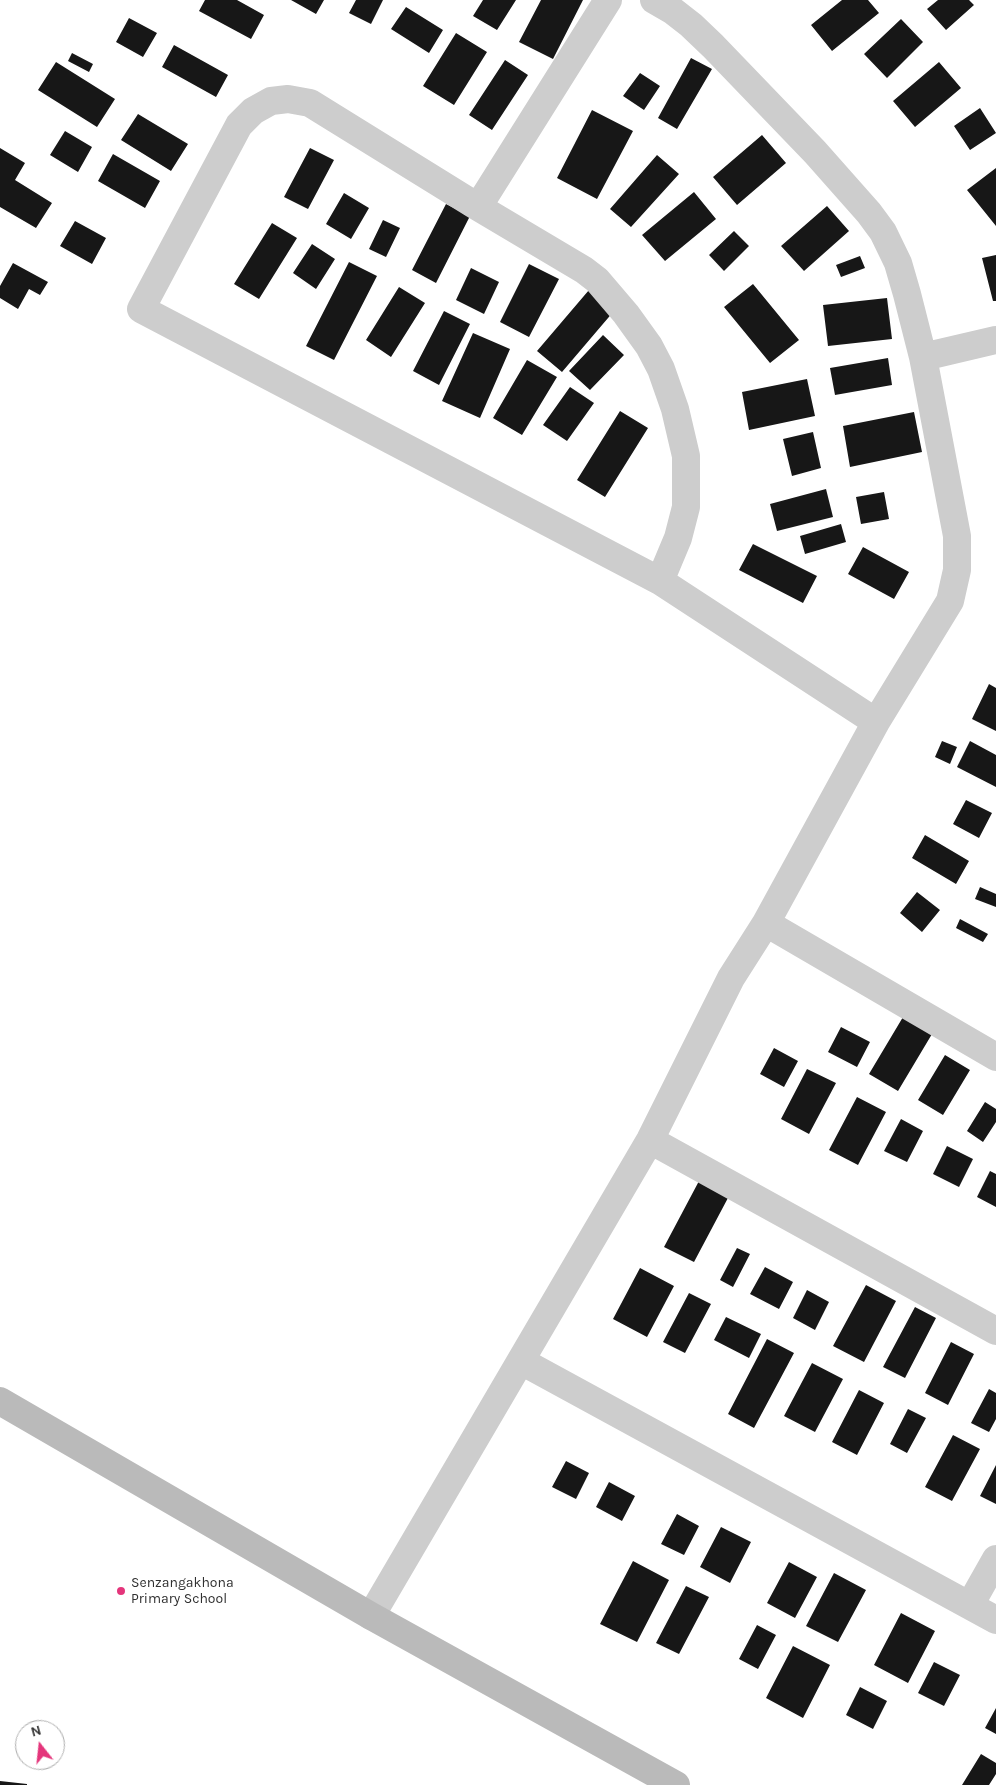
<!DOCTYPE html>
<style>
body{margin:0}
#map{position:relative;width:996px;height:1785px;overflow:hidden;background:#fff;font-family:Karla,sans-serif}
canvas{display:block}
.north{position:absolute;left:15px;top:1720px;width:50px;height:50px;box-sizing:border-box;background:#fff;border:1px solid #acacac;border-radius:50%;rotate:344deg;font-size:14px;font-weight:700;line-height:20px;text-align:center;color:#303030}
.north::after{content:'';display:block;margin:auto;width:18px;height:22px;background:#e4357b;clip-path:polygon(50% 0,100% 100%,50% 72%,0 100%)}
</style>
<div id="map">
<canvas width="996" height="1785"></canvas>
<div class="north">N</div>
</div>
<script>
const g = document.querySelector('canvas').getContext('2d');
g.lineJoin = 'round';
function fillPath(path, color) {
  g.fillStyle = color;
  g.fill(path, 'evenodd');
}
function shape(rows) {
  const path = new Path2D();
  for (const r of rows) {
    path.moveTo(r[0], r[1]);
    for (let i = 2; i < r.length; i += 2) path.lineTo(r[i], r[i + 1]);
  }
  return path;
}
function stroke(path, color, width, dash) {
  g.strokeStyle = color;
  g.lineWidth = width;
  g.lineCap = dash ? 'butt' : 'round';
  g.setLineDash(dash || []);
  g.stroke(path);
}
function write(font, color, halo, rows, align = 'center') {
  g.font = font + ' Karla,sans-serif';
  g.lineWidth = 5;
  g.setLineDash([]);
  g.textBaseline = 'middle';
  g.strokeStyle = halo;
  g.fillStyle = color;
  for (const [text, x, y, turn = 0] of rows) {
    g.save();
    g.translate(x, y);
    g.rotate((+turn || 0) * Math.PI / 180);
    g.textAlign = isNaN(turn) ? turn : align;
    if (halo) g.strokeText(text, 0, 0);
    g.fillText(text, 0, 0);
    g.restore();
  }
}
const building = shape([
 [205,0,237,0,264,15,251,39,199,11],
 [291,0,324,0,316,14],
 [356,0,383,0,371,24,349,13],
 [483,0,516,0,497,30,473,16],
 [541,0,583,0,553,59,519,42],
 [842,0,868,0,879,13,832,51,811,25],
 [938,0,969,0,974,5,946,30,927,9],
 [406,7,443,30,429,53,391,29],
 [129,18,157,33,143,57,116,42],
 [901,19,923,42,887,78,864,54],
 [456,33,487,52,454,105,423,86],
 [174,45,228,75,216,97,162,67],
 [72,53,93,64,89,72,68,61],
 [691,58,712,69,677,129,658,118],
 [505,60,528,75,492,130,469,115],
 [56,62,115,99,97,127,38,90],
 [939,62,961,88,915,127,893,101],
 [640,73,660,86,644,110,623,96],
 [980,108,996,133,970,150,954,126],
 [592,110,633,131,597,199,557,178],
 [138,114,188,144,171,171,121,140],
 [65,131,92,147,78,172,50,155],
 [762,135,786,163,737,205,713,177],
 [0,148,25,163,15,180,52,203,36,228,0,207],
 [310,148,334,160,308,209,284,197],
 [113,154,160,181,145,208,98,181],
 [657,155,679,174,631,227,610,209],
 [996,168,996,226,967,190],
 [694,192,716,219,665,261,642,235],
 [344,193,369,208,351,239,326,224],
 [446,204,470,216,436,283,412,270],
 [827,206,849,231,804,271,781,246],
 [383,220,400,228,386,257,369,249],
 [75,221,106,238,92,264,60,246],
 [272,223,297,238,259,299,234,284],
 [734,231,749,246,724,271,709,255],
 [312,244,335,259,316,289,293,273],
 [996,255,996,301,993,301,982,258],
 [860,256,865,268,841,277,836,265],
 [349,262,377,276,334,360,306,346],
 [13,263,48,282,40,295,29,289,18,309,0,298,0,286],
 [529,264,559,279,529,337,500,322],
 [471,268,499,282,484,314,456,300],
 [753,284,799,340,770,363,724,307],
 [399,287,425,303,391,357,366,340],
 [589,290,614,311,562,372,537,351],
 [887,298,892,339,828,346,823,305],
 [444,311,470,324,439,385,413,371],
 [473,333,510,349,480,418,442,401],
 [603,335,624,355,590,390,569,371],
 [888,358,892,385,835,395,830,368],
 [527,360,557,377,522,435,493,418],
 [807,379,815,416,749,430,742,392],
 [570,387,594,403,567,441,543,425],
 [620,411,648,428,605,497,577,480],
 [914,412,922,452,850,467,843,426],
 [813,432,821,468,792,476,783,439],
 [826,489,833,517,777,531,770,504],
 [884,492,889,519,861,524,856,497],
 [841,524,846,542,805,554,800,536],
 [753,544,817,576,803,603,739,570],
 [863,547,909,572,894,599,848,574],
 [989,684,996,688,996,731,972,719],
 [942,741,957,747,950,764,935,757],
 [970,741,996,755,996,787,957,767],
 [966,800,992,813,979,838,953,824],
 [925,835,969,861,956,884,912,858],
 [980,887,996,894,996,907,975,899],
 [917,892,940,910,922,932,900,913],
 [960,919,988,934,983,942,956,928],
 [903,1017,932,1034,898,1091,869,1074],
 [841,1027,870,1042,857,1067,828,1052],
 [774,1048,798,1061,784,1087,760,1074],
 [945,1055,970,1070,943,1115,918,1100],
 [807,1069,836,1083,809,1134,781,1119],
 [857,1097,886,1112,858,1165,829,1150],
 [985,1102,996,1109,996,1122,983,1142,967,1131],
 [901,1119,923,1131,907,1162,884,1151],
 [947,1146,973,1159,959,1187,933,1174],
 [990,1171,996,1174,996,1207,977,1197],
 [699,1181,729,1196,694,1262,664,1247],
 [737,1248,750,1254,733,1287,720,1280],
 [765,1267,793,1282,779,1309,750,1294],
 [640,1268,674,1286,647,1337,613,1319],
 [866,1285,896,1301,864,1362,833,1346],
 [807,1290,829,1302,815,1330,793,1318],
 [689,1293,711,1304,685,1353,663,1342],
 [915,1307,936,1318,905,1378,883,1367],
 [726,1317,761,1334,749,1358,714,1340],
 [767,1339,794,1353,754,1428,728,1414],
 [951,1342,974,1354,948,1405,925,1393],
 [812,1363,843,1379,815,1432,784,1416],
 [989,1389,996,1393,996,1419,989,1432,971,1423],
 [859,1390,884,1403,857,1455,832,1442],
 [908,1409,926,1418,907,1453,890,1444],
 [953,1435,980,1449,952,1501,925,1487],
 [566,1461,589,1473,576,1499,552,1487],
 [996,1465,996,1504,980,1496],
 [609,1482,635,1496,622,1521,596,1507],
 [677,1514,699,1526,684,1555,661,1544],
 [721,1527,751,1542,730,1583,700,1567],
 [633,1561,669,1580,637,1642,600,1624],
 [789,1562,817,1577,795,1618,767,1603],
 [834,1573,866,1590,838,1642,806,1626],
 [686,1586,709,1597,679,1654,656,1643],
 [901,1613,935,1631,908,1683,874,1665],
 [757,1625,776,1635,758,1669,739,1659],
 [793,1646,830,1665,803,1718,766,1698],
 [934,1662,960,1675,944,1706,918,1693],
 [860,1687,887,1701,873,1729,846,1715],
 [996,1708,996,1734,985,1728],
 [981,1754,996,1763,996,1774,989,1785,962,1785],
 [0,1781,27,1784,27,1785,0,1785]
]);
const street = shape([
 [478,207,608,0],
 [923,357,996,340],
 [660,581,678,538,686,507,686,456,675,409,661,369,649,346,626,314,597,280,584,270,478,207,310,103,288,99,271,101,253,111,239,125,141,309,660,581,876,722],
 [766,923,996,1057],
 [650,1140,996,1331],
 [521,1361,996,1620],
 [970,1605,996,1559],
 [371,1616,650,1140,731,978,766,923,876,722,950,601,957,570,957,536,923,357,907,294,898,263,883,232,869,213,815,152,713,46,691,25,673,11,654,0]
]);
const secondary = shape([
 [0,1401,371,1616,676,1785]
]);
const markers = [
 [121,1591,5,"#e4357b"]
];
const poiNames = [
 ["Senzangakhona",131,1583],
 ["Primary School",131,1599]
];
fillPath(building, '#171717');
stroke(street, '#cdcdcd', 28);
stroke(secondary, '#bababa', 28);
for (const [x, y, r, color] of markers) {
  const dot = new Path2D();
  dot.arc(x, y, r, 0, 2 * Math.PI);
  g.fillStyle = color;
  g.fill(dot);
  stroke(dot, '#fff', 2);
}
write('14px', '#303030', '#fff', poiNames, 'left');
</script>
